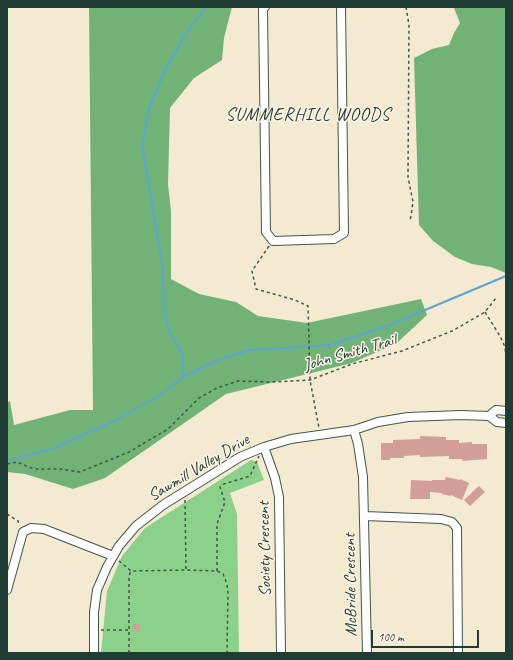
<!DOCTYPE html>
<style>
body{margin:0}
#map{position:relative;width:513px;height:660px;overflow:hidden;background:#f4ead1;font-family:Caveat,sans-serif}
canvas{display:block}
.frame{position:absolute;inset:0;border:8px solid #1f3d34;pointer-events:none}
.scale{position:absolute;left:371px;top:630px;width:108px;height:18px;box-sizing:border-box;border:2px solid #1f3d34;border-top:0;padding-left:5px;font-size:12px;line-height:14px;white-space:nowrap;color:#1f3d34;-webkit-text-stroke:3px #fcf5e5;paint-order:stroke}
</style>
<div id="map">
<canvas width="513" height="660"></canvas>
<div class="frame"></div>
<div class="scale">100 m</div>
</div>
<script>
const g = document.querySelector('canvas').getContext('2d');
g.lineJoin = 'round';
function fillPath(path, color) {
  g.fillStyle = color;
  g.fill(path, 'evenodd');
}
function shape(rows) {
  const path = new Path2D();
  for (const r of rows) {
    path.moveTo(r[0], r[1]);
    for (let i = 2; i < r.length; i += 2) path.lineTo(r[i], r[i + 1]);
  }
  return path;
}
function stroke(path, color, width, dash) {
  g.strokeStyle = color;
  g.lineWidth = width;
  g.lineCap = dash ? 'butt' : 'round';
  g.setLineDash(dash || []);
  g.stroke(path);
}
function write(font, color, halo, rows, align = 'center') {
  g.font = font + ' Caveat,sans-serif';
  g.lineWidth = 3;
  g.setLineDash([]);
  g.textBaseline = 'middle';
  g.strokeStyle = halo;
  g.fillStyle = color;
  for (const [text, x, y, turn = 0] of rows) {
    g.save();
    g.translate(x, y);
    g.rotate((+turn || 0) * Math.PI / 180);
    g.textAlign = isNaN(turn) ? turn : align;
    if (halo) g.strokeText(text, 0, 0);
    g.fillText(text, 0, 0);
    g.restore();
  }
}
const green = shape([
 [251,460,257,462,264,480,230,493,237,514,239,653,101,653,107,591,122,556,145,528]
]);
const forest = shape([
 [89,7,232,7,224,38,222,60,194,78,170,108,168,184,171,211,171,279,199,294,236,302,258,316,307,323,421,299,427,315,397,343,352,363,226,394,105,478,73,489,25,474,7,472,7,403,10,401,14,425,70,410,93,410],
 [453,7,506,7,506,273,491,267,472,264,455,257,433,241,419,225,414,58,432,49,449,45,454,33,460,23,454,8]
]);
const stream = shape([
 [183,377,183,355,172,337,164,315,163,268,142,146,149,109,165,70,189,29,206,7],
 [7,461,52,449,114,421,160,395,183,377,218,360,250,350,330,345,387,326,506,276]
]);
const building = shape([
 [420,436,446,437,446,440,459,440,459,443,472,442,472,444,487,444,487,459,463,461,462,459,449,459,449,456,420,457,420,455,404,456,404,458,390,458,390,460,381,460,381,443,393,443,393,440,420,439],
 [446,477,460,480,460,479,469,483,462,500,451,495,450,496,442,494,442,493,430,492,430,499,410,499,411,480,432,481,432,480,445,480],
 [479,486,485,492,470,506,464,500],
 [133,623,140,624,140,632,133,631]
]);
const path = shape([
 [406,7,409,25,408,177,413,202,410,222],
 [269,246,252,271,256,289,295,300,308,306,310,380,319,428],
 [485,312,500,336,505,347,506,359],
 [7,464,17,462,34,469,60,469,80,472,129,452,168,429,199,398,217,388,238,381,273,382,310,380,352,364,402,351,452,331,485,312,496,298],
 [185,500,186,570],
 [7,514,18,521,19,525],
 [119,561,131,571,186,570,217,571,223,574,227,584,228,593,227,653],
 [217,571,217,524,225,502,220,487,224,484,250,476,259,456],
 [101,630,129,630],
 [129,653,129,576,131,571]
]);
const minor = shape([
 [265,7,263,9,266,232,273,241,334,239,344,233,341,7],
 [489,416,496,410,506,411],
 [354,430,358,444,363,477,367,653],
 [264,447,275,478,279,497,281,653],
 [365,516,441,519,452,522,457,528,458,653],
 [7,590,23,532,31,528,44,529,113,556],
 [94,653,94,612,97,590,107,567,119,546,136,526,163,505,240,457,264,447,291,439,354,430,378,422,408,417,461,415,489,416,497,422,506,423]
]);
const streetNames = [
 ["John Smith Trail",350,353,-16],
 ["Sawmill Valley Drive",199,468,-31],
 ["Society Crescent",265,549,-91],
 ["McBride Crescent",351,585,-91]
];
const neighbourhoodNames = [
 ["SUMMERHILL WOODS",308,115]
];
fillPath(green, '#8cd18a');
fillPath(forest, '#71b376');
stroke(stream, '#5ba5d3', 2);
fillPath(building, '#d19f97');
stroke(minor, '#3f574c', 10);
stroke(path, '#3f574c', 1.5, [3, 3]);
stroke(minor, '#fff', 8);
write('17px', '#1f3d34', '#fcf5e5', streetNames);
g.letterSpacing = '1px';
write('18px', '#1f3d34', '#fcf5e5', neighbourhoodNames);
g.letterSpacing = '0px';
</script>
